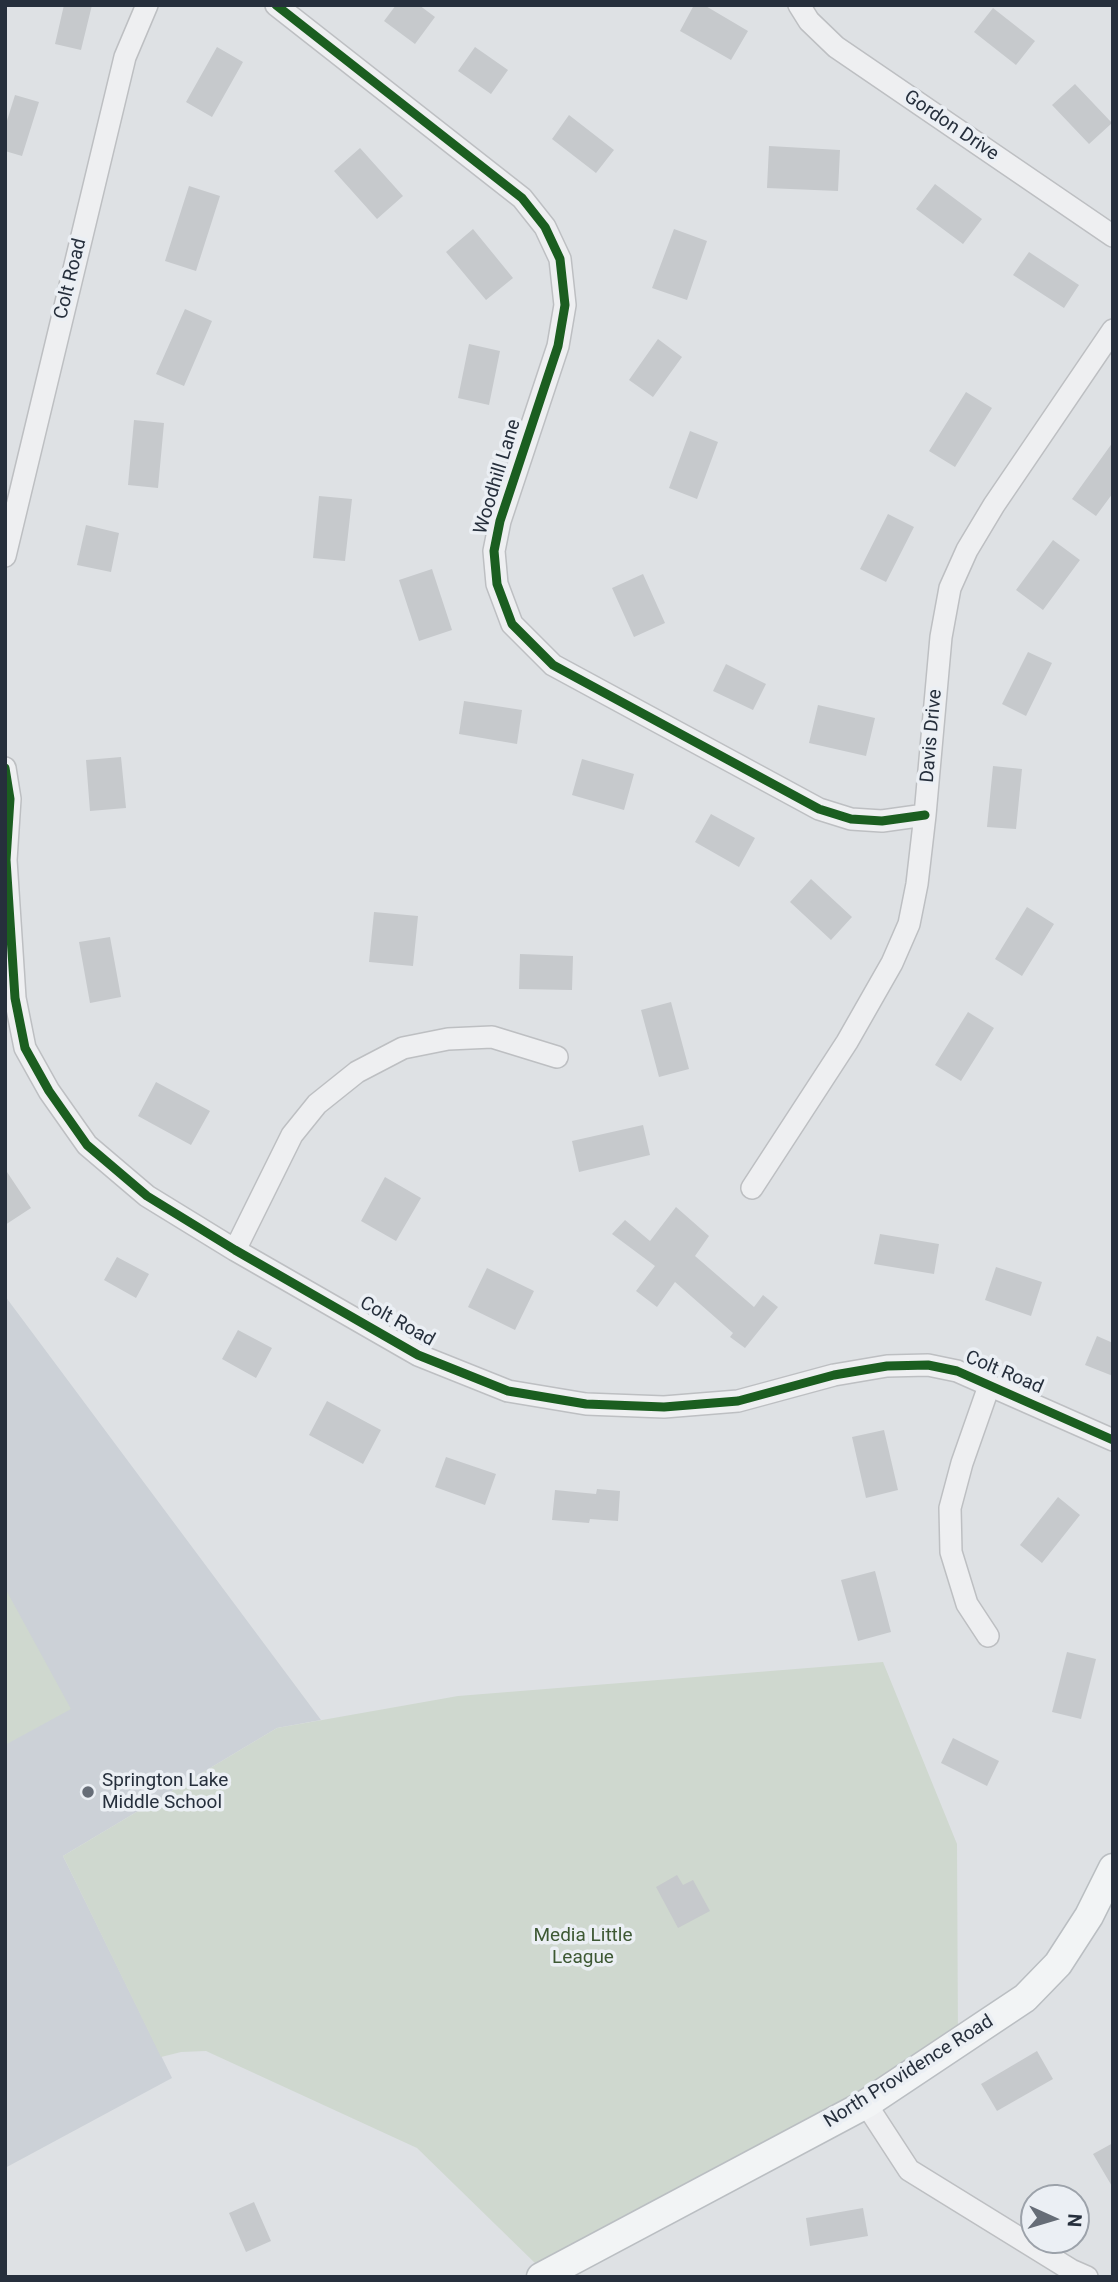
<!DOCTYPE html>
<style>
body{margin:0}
#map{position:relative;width:1118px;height:2282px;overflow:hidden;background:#dee1e4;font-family:Roboto,sans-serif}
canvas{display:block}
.frame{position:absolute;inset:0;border:7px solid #262f3c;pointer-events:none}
.north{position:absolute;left:1020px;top:2184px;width:70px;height:70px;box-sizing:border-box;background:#ebeff4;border:2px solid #9ca2aa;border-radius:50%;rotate:94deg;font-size:19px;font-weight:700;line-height:28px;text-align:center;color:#262f3c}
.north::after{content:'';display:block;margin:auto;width:24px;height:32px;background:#666d77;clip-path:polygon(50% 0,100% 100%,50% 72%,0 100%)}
</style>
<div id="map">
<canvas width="1118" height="2282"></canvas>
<div class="frame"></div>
<div class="north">N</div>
</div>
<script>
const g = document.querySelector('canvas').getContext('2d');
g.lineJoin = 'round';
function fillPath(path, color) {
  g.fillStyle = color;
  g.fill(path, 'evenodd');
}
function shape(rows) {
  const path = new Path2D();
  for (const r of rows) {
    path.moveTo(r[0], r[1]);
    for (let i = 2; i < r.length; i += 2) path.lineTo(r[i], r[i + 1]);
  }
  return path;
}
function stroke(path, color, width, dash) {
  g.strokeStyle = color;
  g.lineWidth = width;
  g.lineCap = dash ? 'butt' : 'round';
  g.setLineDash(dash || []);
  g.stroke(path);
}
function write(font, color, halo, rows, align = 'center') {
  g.font = font + ' Roboto,sans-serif';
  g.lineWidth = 7;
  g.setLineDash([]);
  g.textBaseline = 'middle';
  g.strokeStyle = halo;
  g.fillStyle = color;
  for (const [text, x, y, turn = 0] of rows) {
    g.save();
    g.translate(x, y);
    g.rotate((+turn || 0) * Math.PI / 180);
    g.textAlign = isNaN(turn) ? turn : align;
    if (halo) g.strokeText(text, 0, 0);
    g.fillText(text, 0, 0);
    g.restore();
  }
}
const built = shape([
 [5,1296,321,1720,277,1728,63,1856,172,2078,5,2168]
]);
const green = shape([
 [5,1588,71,1709,5,1745],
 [883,1662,957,1844,958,2043,537,2265,417,2148,206,2051,181,2052,161,2057,63,1856,277,1728,458,1696]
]);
const building = shape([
 [64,5,92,5,81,50,55,44],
 [396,5,419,5,435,17,415,44,384,21],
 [694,5,704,5,748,31,731,60,680,31],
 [993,8,1035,41,1016,65,974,32],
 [217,47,243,62,212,117,186,102],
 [475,47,508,70,491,94,458,71],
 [1075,84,1112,123,1089,144,1052,105],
 [15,95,39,102,22,156,5,151,5,127],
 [569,115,614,150,596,173,552,139],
 [769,146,840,150,838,191,767,188],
 [360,148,403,196,377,219,334,171],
 [935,184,982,219,963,244,916,209],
 [189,186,220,196,196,271,165,261],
 [473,229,513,278,486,300,446,252],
 [674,229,707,241,687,300,652,288],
 [1029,252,1079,285,1064,308,1013,275],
 [185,309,212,321,184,386,156,374],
 [658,339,682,357,653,397,629,380],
 [469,344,500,351,489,405,458,398],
 [966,392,992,408,955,467,929,451],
 [134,420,164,423,158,488,128,485],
 [690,431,718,442,697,499,669,488],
 [1113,442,1113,493,1096,516,1072,499],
 [319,496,352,499,345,561,313,558],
 [888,514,914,527,886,582,860,569],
 [86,525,119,533,111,572,77,565],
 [1053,540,1080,560,1043,610,1016,590],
 [432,569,452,630,419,641,399,580],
 [643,574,665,623,634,637,612,588],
 [1028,652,1052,663,1026,716,1002,704],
 [726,664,766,684,753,710,713,691],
 [464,701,522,710,517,744,459,734],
 [818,705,875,718,866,756,809,743],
 [121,757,126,808,90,811,86,760],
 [582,759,634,774,624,810,572,795],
 [993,766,1022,769,1016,829,987,827],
 [711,814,755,838,739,867,695,842],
 [811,879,852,917,831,940,790,902],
 [1027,907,1054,924,1022,976,995,959],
 [374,912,418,916,413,966,369,962],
 [110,937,121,997,90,1003,79,942],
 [520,954,573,956,572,990,519,989],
 [671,1002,689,1069,659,1077,641,1010],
 [968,1012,994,1028,961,1081,935,1065],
 [156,1082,210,1111,191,1145,138,1116],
 [643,1125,650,1155,579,1172,572,1141],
 [5,1169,31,1208,5,1225],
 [385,1177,421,1198,396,1241,361,1221],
 [676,1207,709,1236,695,1256,754,1307,763,1295,778,1307,745,1348,730,1337,733,1333,675,1282,657,1307,636,1291,655,1266,612,1234,625,1220,650,1241],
 [880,1234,939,1244,934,1274,874,1264],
 [117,1257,149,1274,136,1298,104,1280],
 [996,1267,1042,1282,1031,1316,985,1300],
 [487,1268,534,1291,515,1330,468,1307],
 [238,1330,272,1348,256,1378,222,1359],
 [1097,1336,1113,1343,1113,1376,1085,1365],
 [327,1401,381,1430,363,1464,309,1435],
 [884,1430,898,1490,866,1498,852,1437],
 [446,1457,496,1474,485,1505,435,1487],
 [597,1489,620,1491,618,1521,590,1519,589,1523,552,1520,555,1490,596,1494],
 [1058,1497,1080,1515,1042,1563,1020,1545],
 [875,1571,891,1632,858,1641,841,1580],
 [1067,1652,1096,1659,1081,1719,1052,1712],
 [953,1738,999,1761,987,1786,941,1763],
 [677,1875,683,1885,693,1880,710,1911,678,1928,656,1887],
 [1037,2051,1053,2079,997,2111,981,2084],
 [1113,2143,1113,2188,1093,2154],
 [254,2202,271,2241,246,2252,229,2213],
 [863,2208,868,2236,810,2246,806,2218]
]);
const minor = shape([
 [276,5,522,198,545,227,560,259,565,305,558,346,500,521,494,551,497,584,512,624,553,665,819,809,851,819,882,821,925,815],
 [799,5,809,21,836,47,1113,236],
 [5,556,125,57,147,5],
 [5,768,10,799,6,860,15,998,25,1048,49,1091,87,1145,147,1196,235,1250,418,1355,508,1391,586,1404,664,1407,738,1401,834,1375,887,1366,928,1365,957,1371,1113,1440],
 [752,1188,847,1042,892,963,909,924,917,884,925,815,941,637,950,588,967,550,994,505,1113,330],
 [235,1250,292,1135,317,1104,357,1072,403,1048,448,1039,492,1037,557,1057],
 [988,1636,967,1604,951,1552,950,1508,962,1463,989,1386],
 [866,2104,909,2170,1071,2270,1087,2277]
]);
const major = shape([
 [541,2277,866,2104,1025,1998,1058,1964,1089,1916,1113,1868]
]);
const cycleway = shape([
 [276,5,522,198,545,227,560,259,565,305,558,346,500,521,494,551,497,584,512,624,553,665,819,809,851,819,882,821,925,815],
 [5,768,10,799,6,860,15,998,25,1048,49,1091,87,1145,147,1196,235,1250,418,1355,508,1391,586,1404,664,1407,738,1401,834,1375,887,1366,928,1365,957,1371,1113,1440]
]);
const markers = [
 [88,1792,7,"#666d77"]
];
const streetNames = [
 ["Gordon Drive",951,126,34],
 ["Colt Road",71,279,-76],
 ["Woodhill Lane",498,477,-73],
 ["Davis Drive",932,736,-85],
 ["Colt Road",397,1322,29],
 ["Colt Road",1004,1373,23],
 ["North Providence Road",909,2072,-32]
];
const poiNames = [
 ["Springton Lake",102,1781],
 ["Middle School",102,1803]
];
const parkNames = [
 ["Media Little",583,1936],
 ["League",583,1958]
];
fillPath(built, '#ccd1d7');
fillPath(green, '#cfd8cf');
fillPath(building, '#c6c9cc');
stroke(minor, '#bdbfc2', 24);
stroke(major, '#babec2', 31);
stroke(minor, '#eeeff1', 21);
stroke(major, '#f2f4f5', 28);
stroke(cycleway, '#1b5e20', 9);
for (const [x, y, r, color] of markers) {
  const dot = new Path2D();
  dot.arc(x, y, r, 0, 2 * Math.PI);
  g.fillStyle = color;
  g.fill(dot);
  stroke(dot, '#ebeff4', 2.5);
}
write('19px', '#262f3c', '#ebeff4', streetNames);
write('19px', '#262f3c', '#ebeff4', poiNames, 'left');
write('19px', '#3d5833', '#ebeff4', parkNames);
</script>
